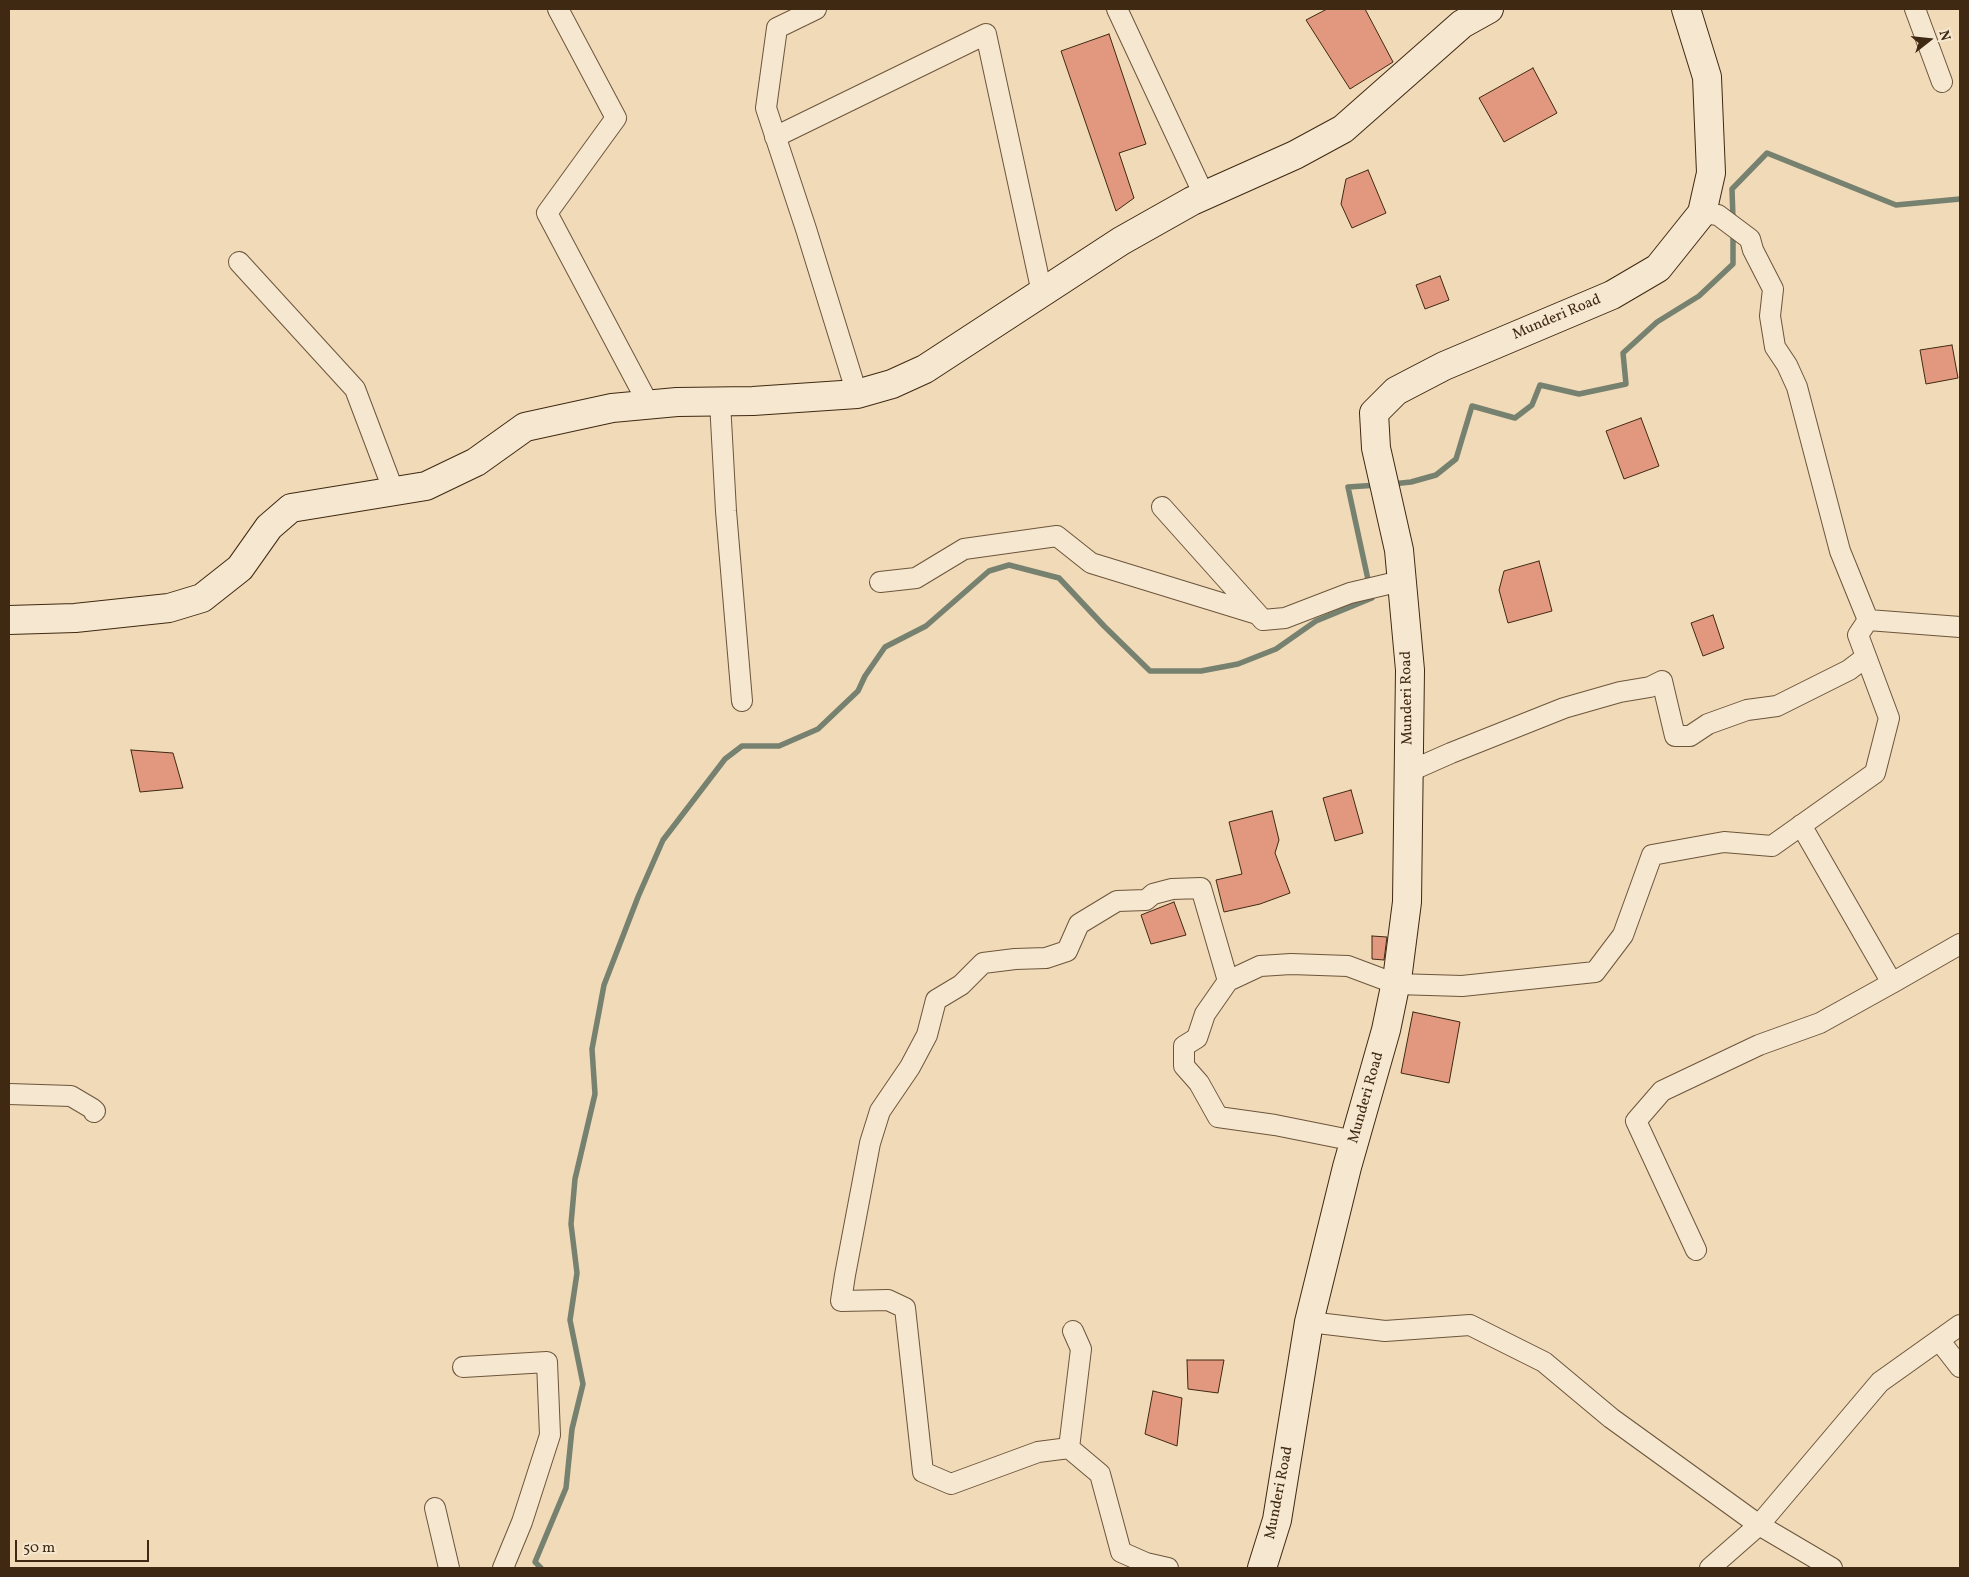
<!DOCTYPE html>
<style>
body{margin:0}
#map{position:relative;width:1969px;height:1577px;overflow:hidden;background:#f1dab7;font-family:Vollkorn,serif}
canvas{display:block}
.frame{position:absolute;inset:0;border:10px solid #3f2912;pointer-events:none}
.north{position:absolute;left:1904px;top:15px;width:50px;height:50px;-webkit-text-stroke:4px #f6e7d0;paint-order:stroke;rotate:74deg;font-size:14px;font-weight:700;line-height:20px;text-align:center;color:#3f2912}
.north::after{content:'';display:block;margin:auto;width:18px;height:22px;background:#3f2912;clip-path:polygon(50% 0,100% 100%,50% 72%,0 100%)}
.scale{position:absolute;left:15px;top:1540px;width:134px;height:22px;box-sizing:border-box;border:2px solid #3f2912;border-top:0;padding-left:6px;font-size:15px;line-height:18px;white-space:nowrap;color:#3f2912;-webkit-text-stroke:4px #f6e7d0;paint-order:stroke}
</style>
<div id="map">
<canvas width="1969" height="1577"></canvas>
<div class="frame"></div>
<div class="north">N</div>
<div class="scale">50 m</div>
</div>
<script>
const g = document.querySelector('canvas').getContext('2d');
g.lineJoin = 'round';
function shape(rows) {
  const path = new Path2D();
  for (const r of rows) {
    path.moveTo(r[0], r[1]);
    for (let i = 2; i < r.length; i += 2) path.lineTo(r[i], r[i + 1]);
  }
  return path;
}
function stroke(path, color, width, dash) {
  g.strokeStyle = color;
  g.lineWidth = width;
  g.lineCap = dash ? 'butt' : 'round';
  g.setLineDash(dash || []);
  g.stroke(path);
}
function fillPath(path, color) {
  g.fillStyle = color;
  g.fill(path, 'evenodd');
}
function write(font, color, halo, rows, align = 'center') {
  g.font = font + ' Vollkorn,serif';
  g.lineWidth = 4;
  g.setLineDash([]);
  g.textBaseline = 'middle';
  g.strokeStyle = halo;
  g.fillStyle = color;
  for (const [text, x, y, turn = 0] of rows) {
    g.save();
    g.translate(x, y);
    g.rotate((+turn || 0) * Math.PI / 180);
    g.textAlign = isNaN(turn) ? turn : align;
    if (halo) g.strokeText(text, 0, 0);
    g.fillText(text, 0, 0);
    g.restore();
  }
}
const stream = shape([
 [1733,219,1732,189,1767,153,1896,205,1960,199],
 [1392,484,1411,482,1436,475,1456,459,1472,406,1515,418,1532,405,1540,385,1579,394,1626,384,1623,353,1657,322,1699,296,1733,264,1733,231],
 [541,1568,535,1562,566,1488,572,1429,583,1384,570,1320,577,1273,571,1224,575,1179,595,1094,592,1049,604,985,638,897,663,840,725,759,742,746,779,746,818,729,858,691,865,676,885,647,926,626,989,571,1009,565,1059,578,1104,626,1150,671,1201,671,1238,664,1276,649,1316,621,1372,598,1348,487,1378,485]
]);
const building = shape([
 [1327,9,1365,9,1393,62,1350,89,1306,20,1327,9],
 [1109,34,1146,144,1119,153,1134,198,1116,211,1061,51,1109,34],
 [1533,68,1557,113,1504,142,1479,98,1533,68],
 [1368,170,1386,213,1352,228,1341,204,1346,179,1368,170],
 [1440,276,1449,300,1425,309,1416,285,1440,276],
 [1952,345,1958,378,1926,384,1920,350,1952,345],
 [1641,418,1659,466,1624,479,1606,431,1641,418],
 [1539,561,1552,611,1508,623,1499,590,1504,571,1539,561],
 [1713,615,1724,648,1703,656,1691,623,1713,615],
 [131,750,173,753,183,788,140,792,131,750],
 [1351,790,1363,833,1335,841,1323,798,1351,790],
 [1272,811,1279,840,1275,853,1290,893,1260,904,1224,912,1216,880,1242,874,1229,822,1272,811],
 [1174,902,1186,935,1151,944,1141,915,1174,902],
 [1372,936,1387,937,1384,960,1372,959,1372,936],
 [1413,1012,1460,1022,1449,1083,1401,1073,1413,1012],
 [1187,1360,1224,1360,1218,1393,1188,1389,1187,1360],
 [1153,1391,1182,1398,1177,1446,1145,1434,1153,1391]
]);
const street = shape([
 [558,9,616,118,547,213,649,405],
 [816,9,777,28,766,108,806,229,857,394],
 [1117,9,1204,195],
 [1915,9,1942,82],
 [775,137,986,34,1042,293],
 [1702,213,1718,215,1750,239,1753,250,1773,289,1770,316,1775,347,1787,365,1797,387,1840,551,1868,620],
 [239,262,355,389,394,492],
 [720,402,726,511,742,701],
 [1162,507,1263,620,1285,618,1350,593,1401,581],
 [880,582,916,578,964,549,1057,536,1091,563,1257,614],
 [1408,772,1451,753,1564,708,1620,692,1650,687,1662,681,1675,736,1690,736,1708,724,1747,710,1777,706,1849,670,1866,657],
 [1228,981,1260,966,1291,964,1348,966,1396,984,1462,986,1595,972,1623,935,1652,855,1724,842,1772,846,1875,773,1889,718,1858,635,1868,620,1960,627],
 [1892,983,1960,944],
 [9,1094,71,1096,93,1109,94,1112,95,1111],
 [1696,1250,1636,1121,1662,1091,1759,1045,1820,1023,1892,983,1801,825],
 [1309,1322,1385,1331,1470,1325,1544,1362,1611,1418,1759,1525,1710,1568],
 [1939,1340,1960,1367],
 [463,1367,547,1362,550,1435,522,1522,503,1568],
 [1069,1448,1081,1349,1073,1331],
 [435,1508,449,1568],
 [1168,1568,1146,1563,1121,1552,1100,1474,1069,1448,1038,1452,951,1484,923,1472,905,1308,888,1300,841,1301,845,1275,870,1143,880,1111,910,1067,927,1035,936,1000,961,985,983,963,1015,959,1046,958,1067,951,1079,924,1117,901,1146,900,1153,894,1172,889,1201,888,1228,981,1205,1014,1197,1038,1184,1046,1184,1066,1199,1083,1218,1117,1275,1125,1355,1141],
 [1832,1568,1759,1525,1880,1382,1960,1325]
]);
const secondary = shape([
 [9,620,75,618,169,608,202,598,240,568,269,527,291,508,426,486,476,462,525,427,612,408,677,402,753,401,857,394,892,384,925,369,1121,241,1192,201,1295,155,1343,129,1462,24,1489,9],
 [1262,1568,1277,1520,1309,1322,1347,1167,1386,1030,1398,972,1407,902,1410,670,1399,550,1376,448,1374,413,1396,391,1444,366,1612,295,1658,268,1702,213,1711,173,1707,77,1686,9]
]);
const streetNames = [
 ["Munderi Road",1557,318,-23],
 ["Munderi Road",1408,698,-91],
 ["Munderi Road",1367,1098,-74],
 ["Munderi Road",1280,1493,-79]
];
stroke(stream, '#768170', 5.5);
fillPath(building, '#e2977f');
stroke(building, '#3f2912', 1);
stroke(street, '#6c553b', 22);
stroke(secondary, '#3f2912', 30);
stroke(street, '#f6e7d0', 20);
stroke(secondary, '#f6e7d0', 28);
write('15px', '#3f2912', '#f6e7d0', streetNames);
</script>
